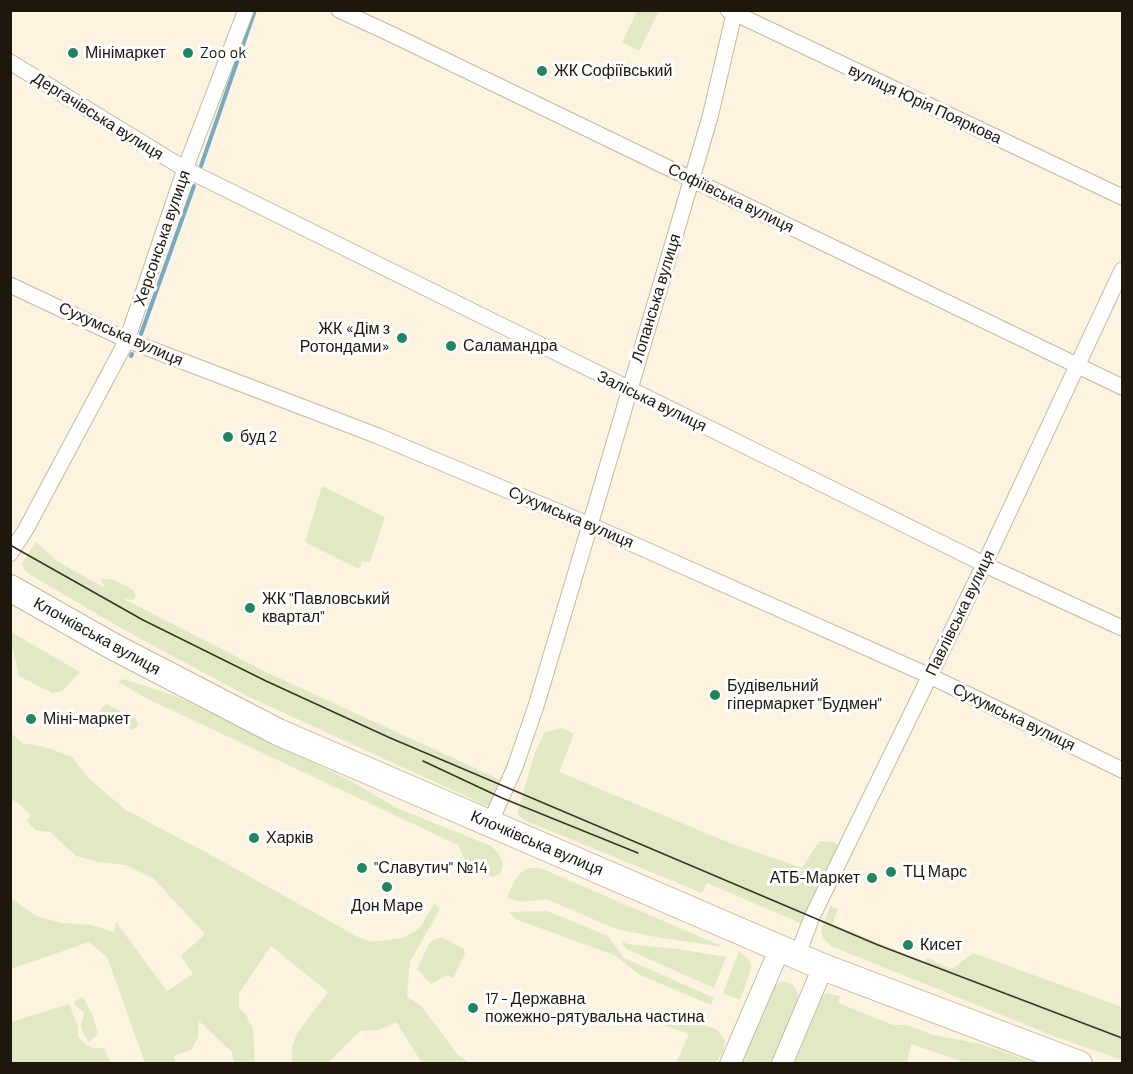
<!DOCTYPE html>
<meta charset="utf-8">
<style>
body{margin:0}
#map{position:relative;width:1133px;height:1074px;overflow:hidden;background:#fdf3e1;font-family:Barlow,sans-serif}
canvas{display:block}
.frame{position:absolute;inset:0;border:12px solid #1d170c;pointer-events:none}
</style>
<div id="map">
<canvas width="1133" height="1074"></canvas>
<div class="frame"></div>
</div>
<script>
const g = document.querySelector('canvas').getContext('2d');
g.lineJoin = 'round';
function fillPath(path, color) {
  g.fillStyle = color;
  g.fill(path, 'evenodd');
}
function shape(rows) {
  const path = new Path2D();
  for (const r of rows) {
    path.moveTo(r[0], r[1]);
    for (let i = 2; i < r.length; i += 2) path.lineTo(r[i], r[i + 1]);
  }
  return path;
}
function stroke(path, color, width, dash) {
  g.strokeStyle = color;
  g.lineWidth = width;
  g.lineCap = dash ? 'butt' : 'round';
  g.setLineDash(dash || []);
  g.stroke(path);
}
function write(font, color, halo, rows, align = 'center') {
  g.font = font + ' Barlow,sans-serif';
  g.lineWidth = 6;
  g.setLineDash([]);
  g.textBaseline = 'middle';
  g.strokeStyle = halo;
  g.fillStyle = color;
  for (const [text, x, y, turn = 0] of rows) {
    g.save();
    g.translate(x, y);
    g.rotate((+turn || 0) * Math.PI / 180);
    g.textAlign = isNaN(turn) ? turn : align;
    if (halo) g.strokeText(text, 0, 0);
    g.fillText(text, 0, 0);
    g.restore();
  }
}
const green = shape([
 [637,11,659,11,639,51,622,42],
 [322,486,385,517,370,562,362,561,359,569,305,542],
 [36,542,57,561,105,588,101,579,111,579,126,586,133,590,136,596,132,600,122,598,268,673,501,780,508,764,515,767,492,806,483,804,249,697,126,631,29,574,24,569,22,563],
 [11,632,80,672,62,691,52,693,19,676,11,642],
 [123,679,173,695,349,780,397,808,491,846,498,853,503,863,501,873,493,877,484,874,467,864,458,845,150,700,118,682],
 [107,704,136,719,138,724,137,727,133,730,102,715,100,712,102,707],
 [562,728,574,734,559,772,730,843,802,868,819,841,834,842,837,845,838,851,810,912,800,923,707,883,702,893,524,820,517,814,535,752,545,732],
 [10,732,22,743,45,747,72,757,89,779,126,810,209,854,358,937,372,942,402,938,419,929,434,904,438,906,440,909,410,962,407,996,422,1007,458,1055,470,1063,422,1063,396,1022,379,1030,360,1031,328,1063,285,1063,292,1062,292,1046,298,1032,328,992,271,946,239,993,239,1007,246,1015,253,1029,255,1063,234,1063,232,1052,199,1021,198,1037,191,1050,173,1056,176,1063,145,1063,107,957,89,942,11,969,11,898,36,916,62,923,91,925,114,932,116,922,167,991,193,974,181,956,205,934,153,878,125,865,98,862,76,856,50,832,35,830,27,821,31,815,18,803,11,799],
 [529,868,540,868,724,947,661,938,616,929,546,899,520,902,507,897,515,880,521,872],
 [830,906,838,909,832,924,925,962,927,958,952,969,973,953,1122,1007,1122,1060,1056,1037,831,946,823,938,821,931],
 [547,911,608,936,624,958,714,998,711,1005,640,975,614,955,515,919,509,912],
 [442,937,464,949,465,954,453,978,447,975,431,984,417,969,429,944,433,940],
 [620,940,627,944,678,949,726,957,714,988,626,949],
 [739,951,747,958,751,964,750,972,740,1000,723,993],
 [783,981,792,984,796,989,799,999,773,1063,739,1064,772,986],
 [826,993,840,996,838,1003,893,1025,907,1025,933,1035,981,1044,1035,1063,966,1063,911,1044,907,1063,794,1063,821,1000],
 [83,997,93,1016,98,1034,89,1042,84,1035,81,1026,84,1013,75,1005,75,1001],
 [69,1004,78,1026,78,1037,85,1044,93,1048,104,1048,111,1063,11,1063,11,1022],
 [662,1014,671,1014,716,1029,725,1040,723,1051,716,1063,676,1063,689,1034,651,1021]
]);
const stream = shape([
 [201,166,255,10],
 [141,334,194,186],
 [131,356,132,354]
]);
const minor = shape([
 [339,10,391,34,1122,387],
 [728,10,1122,197],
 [10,62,185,169,996,570,1122,628],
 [10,285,127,340,378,436,590,525,930,676,1122,770],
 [10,554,26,529,127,340,185,169,246,10],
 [490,823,515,767,536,706,590,525,710,117,735,10],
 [797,956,812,917,984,565,1122,270]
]);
const tertiary = shape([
 [730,1064,780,948],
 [782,1064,823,967]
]);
const primary = shape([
 [10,588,114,647,278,732,823,967,1079,1064]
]);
const tram = shape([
 [10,545,143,620,266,681,388,737,878,945,1122,1038],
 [423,761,502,798,638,853]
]);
const markers = [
 [73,53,6,"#1f8661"],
 [188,53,6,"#1f8661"],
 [542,71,6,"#1f8661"],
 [402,338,6,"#1f8661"],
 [451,346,6,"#1f8661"],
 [228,437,6,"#1f8661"],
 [250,608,6,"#1f8661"],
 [715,695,6,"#1f8661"],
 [31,719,6,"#1f8661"],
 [254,838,6,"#1f8661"],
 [362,868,6,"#1f8661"],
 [891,872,6,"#1f8661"],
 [872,878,6,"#1f8661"],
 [387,887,6,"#1f8661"],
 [908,945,6,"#1f8661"],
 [473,1008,6,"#1f8661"]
];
const poiNames = [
 ["Мінімаркет",85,53],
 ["Zoo ok",200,53],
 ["ЖК Софіївський",554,71],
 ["ЖК «Дім з",390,329,"right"],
 ["Ротондами»",390,347,"right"],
 ["Саламандра",463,346],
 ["буд 2",240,437],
 ["ЖК \"Павловський",262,599],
 ["квартал\"",262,617],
 ["Будівельний",727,686],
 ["гіпермаркет \"Будмен\"",727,704],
 ["Міні-маркет",43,719],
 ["Харків",266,838],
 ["\"Славутич\" №14",374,868],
 ["ТЦ Марс",903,872],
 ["АТБ-Маркет",860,878,"right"],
 ["Дон Маре",387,906,"center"],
 ["Кисет",920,945],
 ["17 - Державна",485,999],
 ["пожежно-рятувальна частина",485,1017]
];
const streetNames = [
 ["вулиця Юрія Пояркова",925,104,25],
 ["Дергачівська вулиця",98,116,32],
 ["Софіївська вулиця",731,198,26],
 ["Херсонська вулиця",162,238,-71],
 ["Лопанська вулиця",656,298,-73],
 ["Сухумська вулиця",121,334,24],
 ["Заліська вулиця",652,401,26],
 ["Сухумська вулиця",571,517,23],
 ["Павлівська вулиця",960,613,-64],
 ["Клочківська вулиця",97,636,29],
 ["Сухумська вулиця",1014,717,26],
 ["Клочківська вулиця",537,843,23]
];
fillPath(green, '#e1e9c4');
stroke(stream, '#76aac2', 4);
stroke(minor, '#c8b79a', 17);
stroke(tertiary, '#c8b79a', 22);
stroke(primary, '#c8b79a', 28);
stroke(minor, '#fff', 15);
stroke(tertiary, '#fff', 20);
stroke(primary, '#fff', 26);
stroke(tram, '#393327', 1.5);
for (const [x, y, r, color] of markers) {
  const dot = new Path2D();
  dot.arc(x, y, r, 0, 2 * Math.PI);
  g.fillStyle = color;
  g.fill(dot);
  stroke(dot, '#fff', 2);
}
write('16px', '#1d170c', '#fff', poiNames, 'left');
write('16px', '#1d170c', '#fff', streetNames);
</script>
